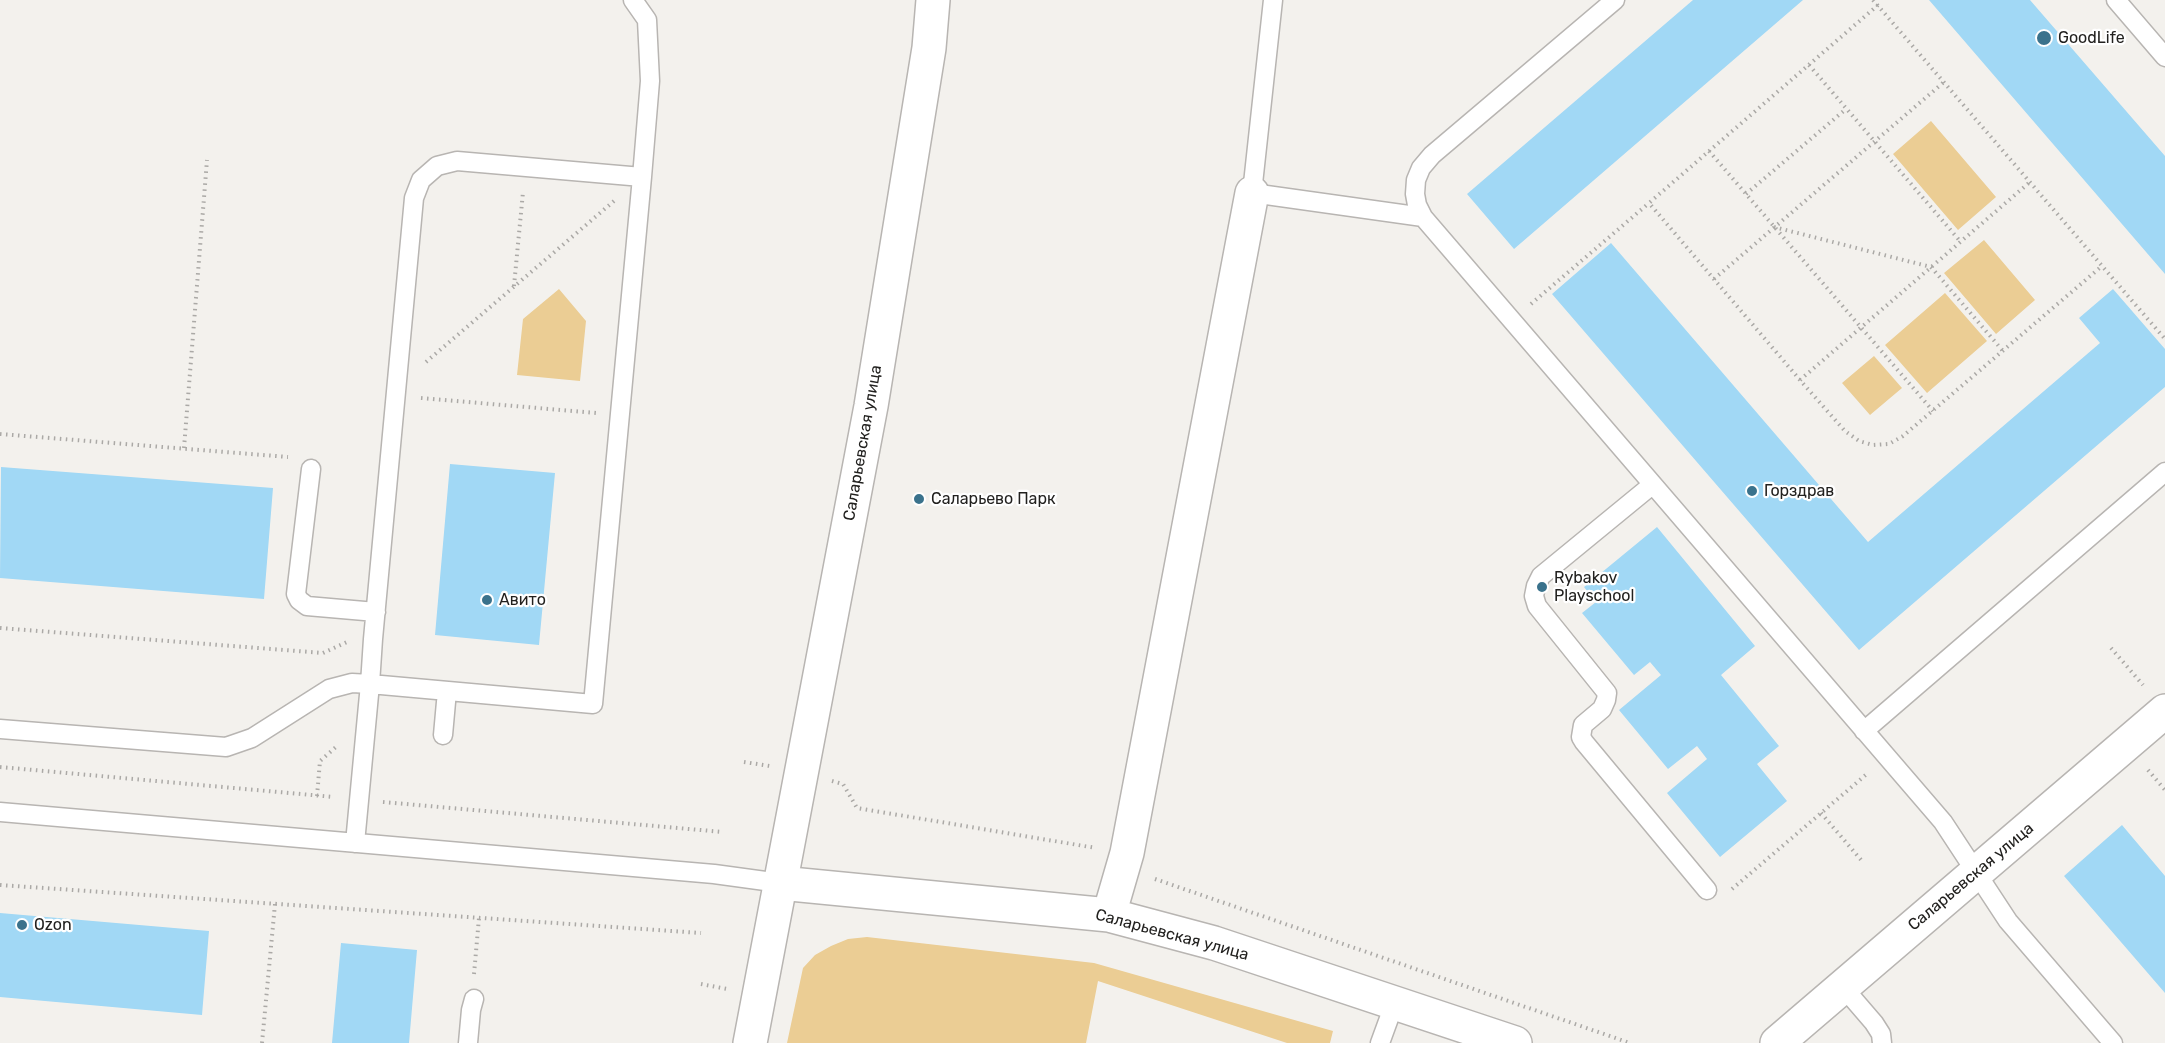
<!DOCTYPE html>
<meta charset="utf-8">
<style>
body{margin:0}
canvas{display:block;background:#f3f1ed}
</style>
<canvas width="2165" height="1043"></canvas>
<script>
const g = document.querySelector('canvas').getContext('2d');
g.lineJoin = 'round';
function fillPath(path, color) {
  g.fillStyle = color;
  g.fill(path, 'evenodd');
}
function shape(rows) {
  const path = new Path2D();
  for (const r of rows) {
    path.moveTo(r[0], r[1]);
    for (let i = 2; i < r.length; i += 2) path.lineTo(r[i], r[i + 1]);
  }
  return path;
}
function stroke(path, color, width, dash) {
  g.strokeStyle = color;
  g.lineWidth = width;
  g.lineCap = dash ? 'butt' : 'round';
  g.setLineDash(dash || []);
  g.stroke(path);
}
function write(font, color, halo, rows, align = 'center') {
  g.font = font + ' Rubik,sans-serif';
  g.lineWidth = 4.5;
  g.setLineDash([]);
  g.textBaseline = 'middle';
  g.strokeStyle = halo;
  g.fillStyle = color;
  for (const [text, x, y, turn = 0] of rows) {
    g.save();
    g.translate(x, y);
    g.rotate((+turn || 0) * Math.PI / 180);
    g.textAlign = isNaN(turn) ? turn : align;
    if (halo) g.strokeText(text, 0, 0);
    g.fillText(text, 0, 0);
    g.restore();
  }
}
const green = shape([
 [1931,121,1996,197,1958,230,1893,154],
 [1984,240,2035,300,1996,334,1944,273],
 [559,289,586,321,580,381,517,375,523,319],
 [1945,293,1987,341,1927,393,1885,345],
 [1874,356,1902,388,1870,415,1842,383],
 [867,937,1094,963,1333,1031,1330,1043,1287,1043,1098,981,1086,1043,787,1043,803,968,815,955,831,946,848,939]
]);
const building = shape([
 [1693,0,1803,0,1514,249,1467,194],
 [1929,0,2030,0,2165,156,2165,274],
 [1611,243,1868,542,2100,343,2079,318,2113,289,2165,349,2165,387,1859,650,1552,294],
 [450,464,555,473,539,645,435,635],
 [1,467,273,488,264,599,0,578],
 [1657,527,1755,646,1721,675,1779,746,1757,764,1787,801,1720,857,1667,793,1707,759,1697,746,1668,769,1619,710,1661,675,1650,662,1634,675,1582,613,1596,602,1584,587],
 [2122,825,2165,876,2165,993,2064,876],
 [0,913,209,931,202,1015,0,997],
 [341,943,417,950,409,1043,332,1043]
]);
const path = shape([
 [1873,0,2165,339],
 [1878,5,1649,203,1800,380,1845,431,1859,441,1873,445,1889,444,1903,436,2102,266],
 [1809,65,1960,241],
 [1709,151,1933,411],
 [1746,194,1846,109],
 [1774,227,1931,267,2003,351],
 [1714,279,1944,82],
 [514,286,523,192],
 [1531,304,1649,203],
 [426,362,614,201],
 [1800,380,2030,182],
 [421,398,596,413],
 [0,434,288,457],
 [184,448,207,160],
 [0,628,323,653,347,642],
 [2111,648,2143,685],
 [744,762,770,766],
 [0,767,334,797],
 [2148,770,2165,790],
 [832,781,843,784,857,808,1096,848],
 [317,796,320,761,336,747],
 [383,802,723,832],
 [1821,813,1862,861],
 [1155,879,1630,1043],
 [0,885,701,933],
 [1732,889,1868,773],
 [474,974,479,918],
 [701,984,727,989],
 [262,1043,275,904]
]);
const service = shape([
 [633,0,647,20,650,81,642,177],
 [1273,0,1252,193,1423,217],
 [1615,0,1432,155,1421,168,1416,180,1415,194,1417,205,1423,217,1943,822,2008,921,2113,1043],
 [2116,0,2165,57],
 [311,469,296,594,299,600,307,606,376,612],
 [1652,485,1541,576,1536,586,1534,596,1537,606,1607,693,1606,700,1602,709,1583,725,1581,737,1584,742,1707,890],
 [0,729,226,747,252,738,329,689,352,683,370,684,593,704,642,177,457,161,437,166,421,180,414,198,373,639,370,684,355,843],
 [1864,731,2165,472],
 [443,735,447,691],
 [0,812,714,874,780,883],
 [1843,987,1874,1023,1881,1034,1882,1043],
 [468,1043,471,1010,474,999],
 [1380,1043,1395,1002]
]);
const minor = shape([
 [780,883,1109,915,1214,943,1515,1043],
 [1109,915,1127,853,1252,193],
 [1777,1043,2165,711]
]);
const tertiary = shape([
 [750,1043,871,406,929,48,933,0]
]);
const markers = [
 [2044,38,8,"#3a728c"],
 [1752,491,6,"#3a728c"],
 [919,499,6,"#3a728c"],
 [1542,587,6,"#3a728c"],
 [487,600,6,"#3a728c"],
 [22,925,6,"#3a728c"]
];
const poiNames = [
 ["GoodLife",2058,38],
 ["Горздрав",1764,491],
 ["Саларьево Парк",931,499],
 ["Rybakov",1554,578],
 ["Playschool",1554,596],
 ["Авито",499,600],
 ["Ozon",34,925]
];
const streetNames = [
 ["Саларьевская улица",863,443,-80],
 ["Саларьевская улица",1971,877,-40],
 ["Саларьевская улица",1172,935,15]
];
fillPath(green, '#ebcd94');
fillPath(building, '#a1d8f5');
stroke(service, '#b8b5b2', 21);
stroke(minor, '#b8b5b2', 36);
stroke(tertiary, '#b8b5b2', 36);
stroke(path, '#aba9a6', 4, [1.5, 4.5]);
stroke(service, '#fff', 18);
stroke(minor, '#fff', 33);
stroke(tertiary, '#fff', 33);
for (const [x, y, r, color] of markers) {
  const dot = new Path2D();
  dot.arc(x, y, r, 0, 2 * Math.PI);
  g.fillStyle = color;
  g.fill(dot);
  stroke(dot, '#fff', 2);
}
write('16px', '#22211f', '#fff', poiNames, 'left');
write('16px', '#22211f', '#fff', streetNames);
</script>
